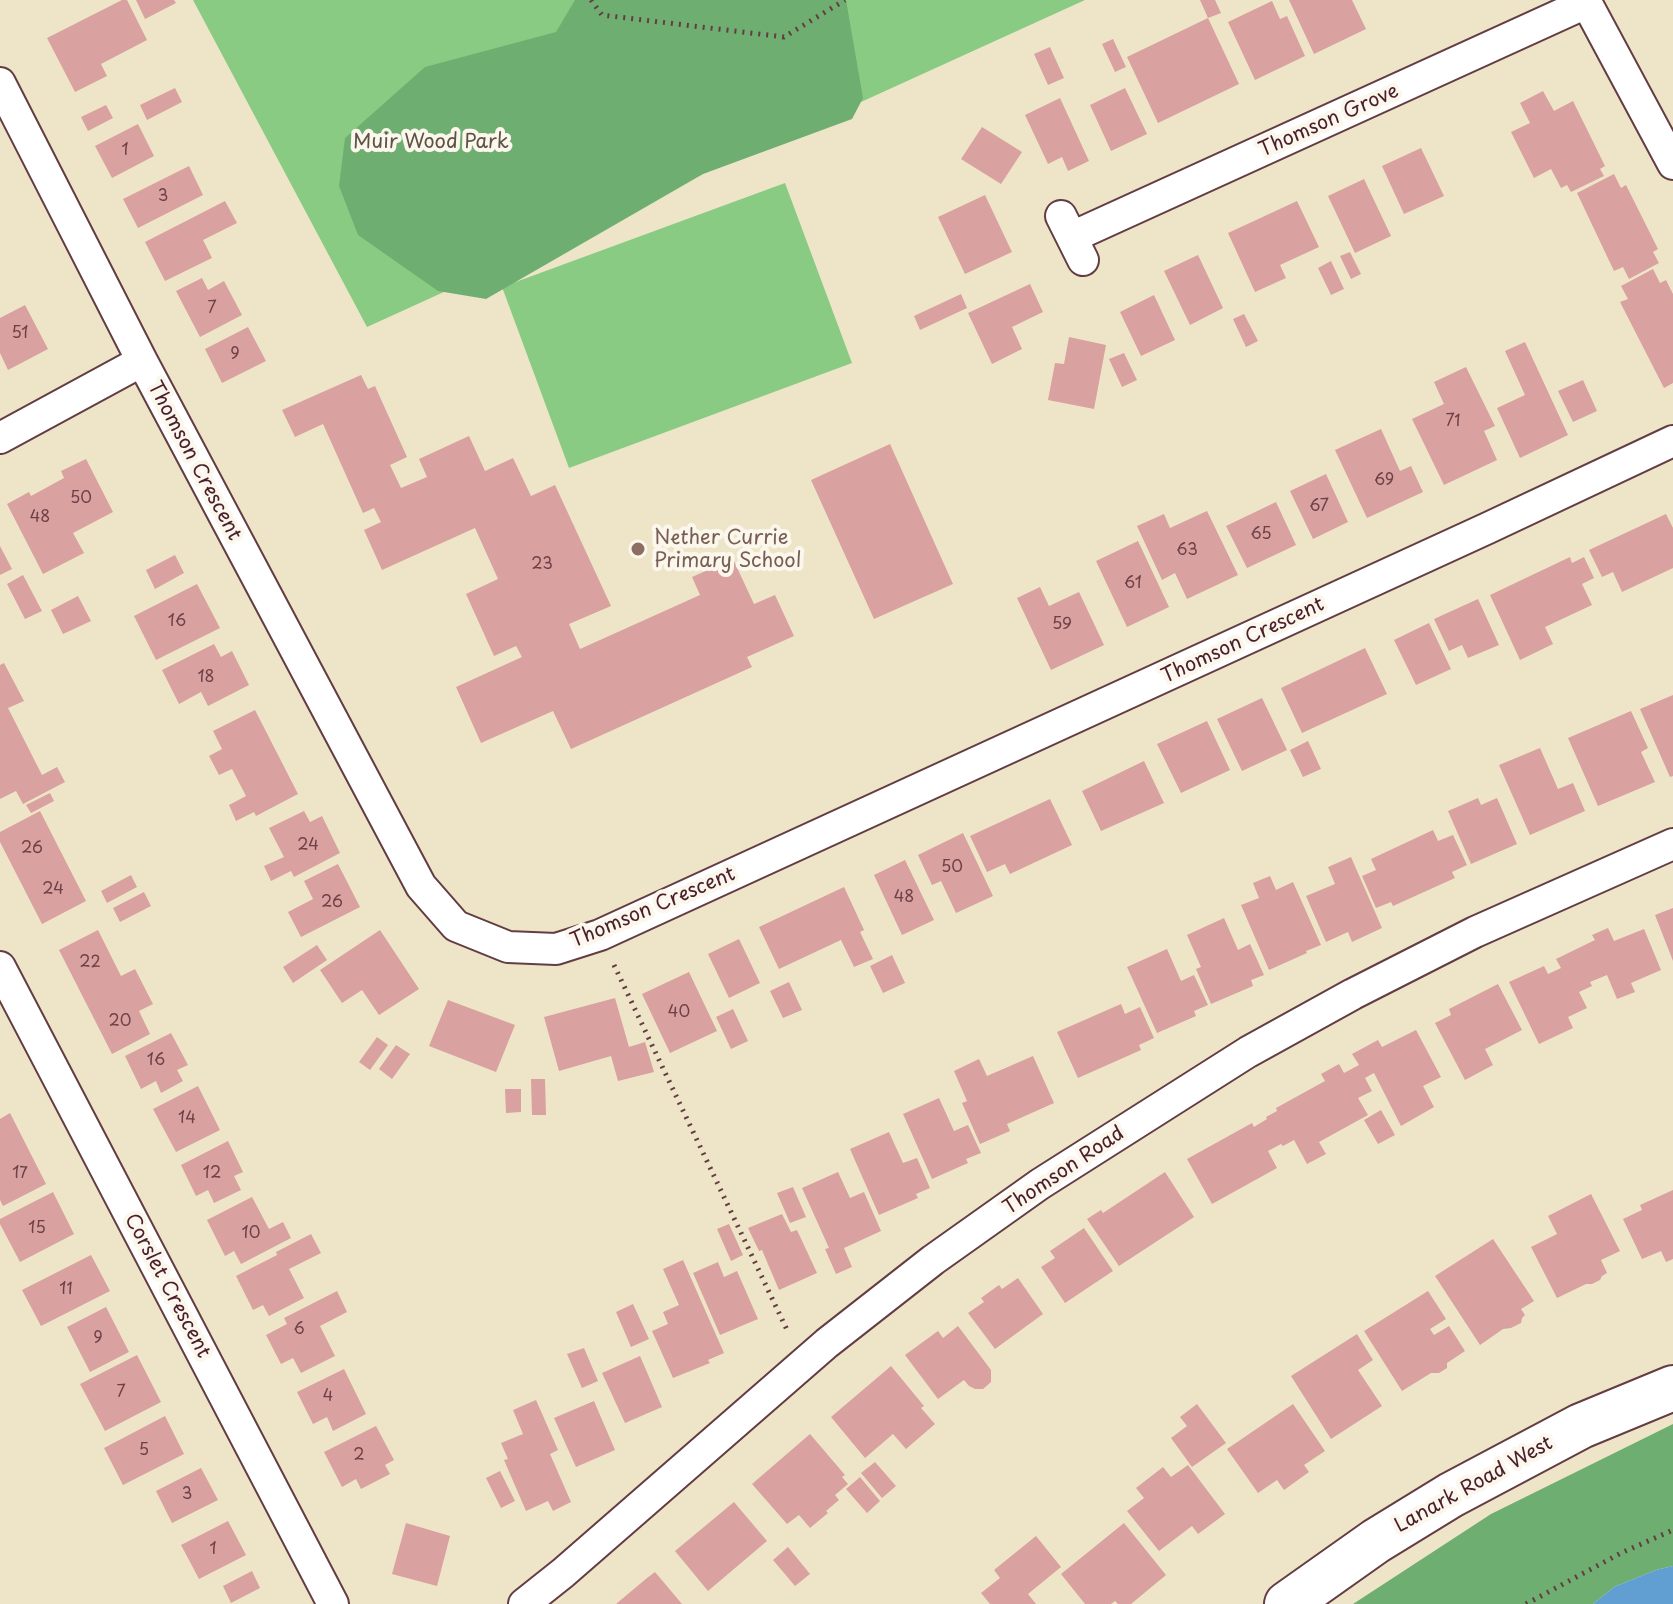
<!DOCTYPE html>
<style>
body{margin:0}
canvas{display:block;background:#eee5c8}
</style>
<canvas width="1673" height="1604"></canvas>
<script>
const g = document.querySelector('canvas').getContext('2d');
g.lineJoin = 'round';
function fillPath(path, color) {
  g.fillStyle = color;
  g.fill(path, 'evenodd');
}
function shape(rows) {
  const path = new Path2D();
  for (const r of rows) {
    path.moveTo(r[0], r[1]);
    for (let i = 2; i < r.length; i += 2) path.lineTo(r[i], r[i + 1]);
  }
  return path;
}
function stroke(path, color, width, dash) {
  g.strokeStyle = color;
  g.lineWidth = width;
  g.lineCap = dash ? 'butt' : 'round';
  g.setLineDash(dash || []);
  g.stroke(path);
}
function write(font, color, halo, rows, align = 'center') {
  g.font = font + ' "Playpen Sans",sans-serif';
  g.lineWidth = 8;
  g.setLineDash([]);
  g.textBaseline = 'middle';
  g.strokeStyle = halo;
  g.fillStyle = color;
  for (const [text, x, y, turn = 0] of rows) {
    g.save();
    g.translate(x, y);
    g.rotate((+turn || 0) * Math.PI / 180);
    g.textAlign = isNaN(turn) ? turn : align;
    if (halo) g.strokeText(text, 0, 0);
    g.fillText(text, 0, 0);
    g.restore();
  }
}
const green = shape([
 [193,0,1085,0,367,327],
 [785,183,852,363,569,468,502,287]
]);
const forest = shape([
 [575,0,846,0,863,98,852,119,703,174,486,299,438,291,358,235,339,186,345,138,425,67,556,32],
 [1673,1424,1673,1566,1656,1570,1614,1587,1593,1604,1353,1604,1491,1514]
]);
const water = shape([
 [1673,1566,1673,1604,1593,1604,1614,1587,1656,1570]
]);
const building = shape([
 [122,0,127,0,147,40,101,64,107,76,75,92,47,38],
 [136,0,174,0,176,3,145,19],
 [1200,0,1215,0,1221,13,1208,18],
 [1289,0,1352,0,1366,29,1314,54],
 [1272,1,1280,19,1287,16,1305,56,1255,80,1228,22],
 [1208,18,1239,84,1158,123,1127,57],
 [1113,39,1126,67,1115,72,1102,44],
 [1050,47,1064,78,1048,85,1034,54],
 [175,88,182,102,147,120,140,105],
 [1125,88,1147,134,1111,151,1090,105],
 [1543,91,1554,111,1573,101,1605,166,1600,169,1604,176,1571,192,1567,185,1561,188,1551,169,1534,178,1511,132,1530,123,1520,103],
 [1060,98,1089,161,1068,171,1062,157,1048,164,1025,115],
 [106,105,113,118,88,131,81,117],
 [138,124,154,156,112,178,95,146],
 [982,127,1022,152,1001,184,961,159],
 [1421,148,1444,196,1404,214,1382,166],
 [189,166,203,195,138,228,123,199],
 [1614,174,1621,188,1626,185,1658,249,1653,252,1659,263,1629,279,1623,267,1614,271,1577,193],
 [1364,179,1391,236,1355,253,1328,196],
 [985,195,1012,252,965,274,938,217],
 [225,201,237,223,203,240,212,258,165,281,145,242],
 [1297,201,1319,247,1280,265,1286,278,1255,292,1228,233],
 [1350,252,1361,274,1351,279,1340,256],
 [1198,255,1223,308,1190,325,1164,271],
 [1331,261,1344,289,1331,295,1318,268],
 [1653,269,1660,283,1666,280,1673,294,1673,383,1664,388,1620,302,1628,299,1621,286],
 [202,278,208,290,224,281,242,315,200,337,176,291],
 [1030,284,1043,312,1012,327,1022,349,992,364,968,313],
 [961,294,967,308,920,330,914,316],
 [1154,295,1175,340,1141,356,1120,312],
 [25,305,48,349,8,370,0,353,0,318],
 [1244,314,1258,341,1246,347,1233,319],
 [248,327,266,361,222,383,205,349],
 [1069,337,1106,345,1094,409,1048,400,1055,363,1064,364],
 [1525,342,1568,435,1520,458,1497,408,1525,395,1505,351],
 [1124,353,1137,380,1122,387,1109,359],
 [1466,367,1495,426,1484,431,1497,460,1444,485,1412,419,1444,404,1434,382],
 [361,375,368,389,375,386,407,457,390,465,401,488,427,477,419,459,469,436,485,471,513,458,531,496,555,485,611,606,569,624,580,649,700,595,692,577,733,559,754,604,775,595,794,636,747,657,752,667,571,749,553,711,481,743,456,687,522,657,516,646,494,656,466,594,498,579,475,528,382,570,364,530,381,522,374,508,363,513,323,424,295,437,282,410],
 [1583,380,1597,411,1573,422,1558,391],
 [1381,429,1400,471,1411,466,1423,492,1367,518,1335,450],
 [890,444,953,584,874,619,811,480],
 [86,459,113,512,73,533,84,553,43,574,7,504,29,492,31,496,64,478,61,471],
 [1326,474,1348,522,1313,539,1290,491],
 [1276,502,1296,545,1247,568,1226,526],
 [1207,511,1238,575,1187,599,1175,573,1162,580,1137,526,1164,514,1170,528],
 [1666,514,1673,528,1673,568,1622,592,1613,572,1602,577,1589,550],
 [1138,541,1169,607,1127,627,1096,561],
 [0,546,12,569,0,575],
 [175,555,184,573,155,589,146,570],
 [1570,557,1572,563,1584,557,1594,578,1582,584,1592,605,1545,627,1553,644,1520,660,1490,595],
 [23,575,42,611,25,619,7,584],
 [197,584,220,628,156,660,134,616],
 [1040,587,1049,606,1079,592,1104,645,1051,670,1017,598],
 [78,596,91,621,63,634,51,610],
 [1478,599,1499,645,1468,658,1462,645,1449,651,1434,619],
 [1429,623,1451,669,1416,685,1394,640],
 [214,644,221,657,232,651,249,685,208,706,201,692,179,704,162,670],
 [1365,648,1387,694,1302,733,1281,688],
 [4,663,24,701,8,708,42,775,57,767,65,782,23,804,16,791,0,799,0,665],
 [1673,695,1673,776,1670,777,1640,709],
 [1262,698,1287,750,1242,771,1217,719],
 [255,710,298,794,256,816,254,812,236,821,229,805,246,796,232,769,219,775,209,756,222,749,213,731],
 [1631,711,1648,748,1641,752,1655,782,1598,806,1568,738],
 [1207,721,1230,770,1181,793,1157,744],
 [1308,741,1321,769,1303,777,1290,750],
 [1540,748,1558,789,1573,783,1585,811,1530,835,1499,765],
 [1144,761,1164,803,1101,831,1082,791],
 [50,793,54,801,31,813,26,805],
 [1478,798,1481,805,1497,798,1517,844,1471,864,1448,811],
 [1050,799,1072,845,1010,874,1005,864,987,872,970,836],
 [40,811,86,901,42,924,0,842,0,832],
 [304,811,310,822,322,816,340,853,294,877,291,871,271,881,264,866,284,857,269,828],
 [1433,830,1438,841,1453,835,1467,865,1452,872,1455,878,1393,906,1391,902,1376,908,1362,876,1376,870,1371,859],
 [963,833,993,896,956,913,941,881,932,885,918,855],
 [1351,857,1382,928,1352,942,1348,932,1326,942,1306,896,1335,884,1328,867],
 [905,860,934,920,902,935,874,875],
 [338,864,360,907,301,937,288,912,313,899,304,881],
 [131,875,137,887,107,903,101,891],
 [1270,876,1276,890,1293,882,1321,945,1306,951,1307,953,1269,970,1241,905,1259,898,1253,883],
 [844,887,864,930,860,932,873,959,854,967,841,940,779,969,759,927],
 [144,892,151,906,120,922,113,908],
 [1673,908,1673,961,1655,915],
 [1224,918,1238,950,1250,944,1264,975,1251,980,1253,986,1211,1004,1196,969,1201,967,1187,935],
 [1608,928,1614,941,1644,929,1661,970,1631,983,1635,992,1617,999,1607,975,1590,982,1592,986,1579,992,1587,1008,1568,1017,1573,1028,1539,1044,1509,982,1544,966,1548,974,1561,968,1556,959,1595,940,1592,935],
 [98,930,121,976,135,969,153,1004,139,1011,150,1034,112,1054,59,950],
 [380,930,419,989,379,1015,362,990,342,1003,320,970],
 [739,939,760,983,729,998,708,954],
 [317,945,327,960,293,983,283,967],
 [1167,949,1181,981,1194,975,1208,1005,1194,1011,1196,1016,1157,1033,1127,967],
 [892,955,905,983,883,993,870,966],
 [689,972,717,1031,670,1053,642,994],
 [789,982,802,1010,783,1018,770,991],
 [1498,984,1522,1030,1485,1049,1493,1065,1465,1080,1435,1023,1451,1015,1449,1009],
 [615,998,629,1047,645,1042,654,1072,618,1081,611,1056,559,1071,544,1017],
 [448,1000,515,1025,496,1072,429,1046],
 [1121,1004,1125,1014,1140,1007,1154,1038,1139,1045,1141,1050,1078,1078,1057,1032],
 [733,1009,748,1041,731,1049,716,1017],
 [1416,1030,1441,1077,1423,1086,1434,1107,1401,1126,1374,1073,1365,1078,1372,1091,1358,1098,1368,1115,1319,1142,1326,1154,1307,1164,1294,1140,1283,1146,1281,1144,1268,1151,1277,1168,1212,1204,1187,1159,1252,1123,1254,1127,1267,1119,1266,1117,1277,1111,1276,1108,1325,1081,1321,1074,1339,1064,1344,1073,1359,1065,1352,1054,1378,1040,1382,1047],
 [171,1033,188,1065,177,1070,183,1081,161,1093,156,1081,141,1089,125,1056],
 [377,1037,388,1045,370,1070,359,1062],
 [396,1045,410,1054,392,1079,379,1069],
 [1033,1056,1054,1103,1007,1124,1010,1131,980,1144,962,1103,967,1101,954,1071,979,1059,987,1076],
 [531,1079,545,1079,546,1115,532,1115],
 [198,1086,220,1130,176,1152,153,1109],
 [505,1089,521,1089,521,1112,506,1113],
 [939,1098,954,1131,968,1125,981,1153,966,1159,968,1163,932,1179,903,1114],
 [1381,1110,1395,1135,1378,1144,1364,1120],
 [10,1113,46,1184,3,1206,0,1200,0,1119],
 [889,1132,903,1163,917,1158,930,1188,916,1194,918,1198,879,1215,850,1149],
 [228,1141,243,1172,234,1176,241,1190,214,1203,208,1190,196,1196,181,1165],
 [838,1172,850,1198,864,1192,881,1231,844,1248,852,1267,836,1274,825,1249,829,1248,802,1188],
 [1165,1172,1194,1217,1119,1266,1087,1219,1101,1210,1103,1213],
 [793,1187,806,1217,790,1223,777,1193],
 [1673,1190,1673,1259,1666,1262,1661,1251,1642,1259,1623,1219,1642,1210,1640,1205],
 [53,1192,74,1234,20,1262,0,1224,0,1219],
 [1591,1194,1620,1251,1601,1260,1607,1273,1602,1276,1600,1280,1592,1284,1586,1284,1557,1298,1531,1247,1557,1234,1548,1216],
 [252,1197,269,1229,283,1222,291,1238,241,1264,234,1251,225,1256,207,1220],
 [782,1214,791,1232,797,1230,817,1273,779,1290,762,1250,759,1251,748,1228],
 [729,1224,743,1255,731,1261,717,1229],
 [1084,1228,1113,1271,1065,1303,1041,1267,1055,1258,1050,1251],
 [311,1234,321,1253,289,1269,304,1298,269,1316,263,1305,253,1310,236,1276,277,1255,276,1252],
 [1493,1239,1534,1301,1521,1309,1525,1315,1522,1318,1521,1323,1511,1328,1503,1329,1480,1345,1435,1276],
 [91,1255,110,1291,41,1326,22,1290],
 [683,1260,724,1353,708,1360,710,1363,673,1378,652,1331,668,1324,663,1312,679,1305,663,1269],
 [718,1262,724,1277,737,1271,758,1319,720,1335,693,1273],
 [1018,1278,1043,1314,995,1349,968,1313,984,1302,981,1298,999,1285,1002,1289],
 [337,1291,347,1312,320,1326,335,1356,301,1373,293,1358,281,1364,266,1335,287,1324,284,1318],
 [1428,1291,1446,1319,1430,1329,1434,1335,1449,1326,1465,1351,1447,1363,1447,1368,1439,1373,1431,1373,1402,1391,1364,1331],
 [633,1304,649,1339,631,1347,616,1312],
 [106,1307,129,1352,90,1372,67,1327],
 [958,1326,991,1370,991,1382,983,1389,975,1389,969,1386,964,1380,938,1399,905,1355,938,1331,943,1338],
 [1357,1334,1373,1360,1358,1370,1382,1406,1331,1439,1291,1376],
 [584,1348,598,1381,582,1388,567,1354],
 [137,1355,161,1402,105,1431,80,1384],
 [640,1356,662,1407,625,1423,602,1373],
 [891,1366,924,1406,921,1408,935,1424,906,1449,893,1434,865,1458,831,1417],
 [344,1369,366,1414,333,1431,327,1417,313,1424,297,1392],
 [536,1400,558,1450,550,1454,571,1502,553,1511,548,1501,526,1511,504,1460,508,1459,501,1443,523,1434,513,1410],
 [594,1401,615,1450,576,1467,554,1418],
 [1197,1404,1226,1443,1192,1467,1171,1438,1187,1426,1180,1417],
 [1293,1404,1325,1451,1304,1465,1309,1472,1284,1490,1277,1480,1258,1493,1227,1449],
 [165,1416,184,1454,123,1485,104,1448],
 [376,1426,394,1460,385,1465,390,1474,361,1489,356,1479,342,1487,324,1452],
 [810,1434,845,1475,842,1477,848,1484,835,1495,839,1500,826,1511,828,1513,810,1528,799,1515,787,1524,752,1484],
 [875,1462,896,1486,882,1498,861,1473],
 [1188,1465,1225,1514,1198,1534,1192,1526,1159,1551,1127,1511,1144,1498,1136,1488,1163,1467,1171,1477],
 [201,1468,218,1500,172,1523,156,1491],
 [500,1471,515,1501,501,1508,486,1478],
 [860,1477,880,1501,867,1513,846,1489],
 [734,1502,767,1541,708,1591,675,1551],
 [228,1521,246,1555,199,1579,181,1545],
 [406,1523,450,1536,437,1586,392,1574],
 [1124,1523,1166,1575,1131,1604,1118,1604,1115,1601,1111,1604,1085,1604,1061,1574],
 [1036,1536,1061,1567,1028,1594,1036,1604,990,1604,981,1593,1000,1578,994,1570],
 [788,1547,810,1574,795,1586,773,1560],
 [252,1571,260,1588,231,1603,223,1586],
 [655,1572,682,1604,616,1604,647,1578]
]);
const path = shape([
 [591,0,602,15,784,37,845,0],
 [614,965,788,1332],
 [1526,1604,1621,1553,1673,1530]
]);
const street = shape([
 [1585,0,1673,164],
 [0,83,142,361,421,886,456,926,508,947,556,949,600,935,1488,528,1673,441],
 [1061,216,1083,260],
 [1072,237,1586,3],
 [0,438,142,361],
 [0,967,333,1604],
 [524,1604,563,1573,827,1343,933,1260,1040,1184,1248,1052,1353,994,1475,932,1673,844]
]);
const primary = shape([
 [1287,1604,1376,1541,1451,1495,1581,1426,1673,1388]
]);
const markers = [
 [638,549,8,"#8d6e63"]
];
const numberNames = [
 ["1",125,151],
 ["3",163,197],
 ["7",212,309],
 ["51",20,334],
 ["9",235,355],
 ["71",1453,422],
 ["69",1384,481],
 ["50",81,499],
 ["67",1319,507],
 ["48",40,518],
 ["65",1261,535],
 ["63",1187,551],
 ["23",542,565],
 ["61",1133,584],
 ["16",177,622],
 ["59",1062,625],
 ["18",206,678],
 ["24",308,846],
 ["26",32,849],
 ["50",952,868],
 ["24",53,890],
 ["48",904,898],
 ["26",332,903],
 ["22",90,963],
 ["40",679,1013],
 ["20",120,1022],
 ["16",156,1061],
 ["14",187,1119],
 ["17",20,1174],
 ["12",212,1174],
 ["15",37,1229],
 ["10",251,1234],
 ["11",66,1290],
 ["6",299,1330],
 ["9",98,1339],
 ["7",121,1393],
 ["4",328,1397],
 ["5",144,1451],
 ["2",359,1456],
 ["3",187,1495],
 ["1",213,1550]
];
const streetNames = [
 ["Thomson Grove",1329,121,-24],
 ["Thomson Crescent",194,461,62],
 ["Thomson Crescent",1243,641,-25],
 ["Thomson Crescent",653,908,-23],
 ["Thomson Road",1064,1171,-34],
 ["Corslet Crescent",167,1286,62],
 ["Lanark Road West",1474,1485,-29]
];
const parkNames = [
 ["Muir Wood Park",431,142]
];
const educationNames = [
 ["Nether Currie",654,538],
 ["Primary School",654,561]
];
fillPath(green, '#89cb83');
fillPath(forest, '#6eaf71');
fillPath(water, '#619fd3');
fillPath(building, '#d9a19f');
stroke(street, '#633d43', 34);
stroke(primary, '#633d43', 48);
stroke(path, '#633d43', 5, [2, 6]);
stroke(street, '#fff', 30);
stroke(primary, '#fff', 44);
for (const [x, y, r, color] of markers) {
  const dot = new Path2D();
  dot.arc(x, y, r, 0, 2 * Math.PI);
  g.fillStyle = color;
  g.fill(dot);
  stroke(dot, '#fbf7ec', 3);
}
write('16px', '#6e4048', null, numberNames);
write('20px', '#4a1f2b', '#fbf7ec', streetNames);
write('20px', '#5d5345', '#fbf7ec', parkNames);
write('20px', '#785e54', '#fbf7ec', educationNames, 'left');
</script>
